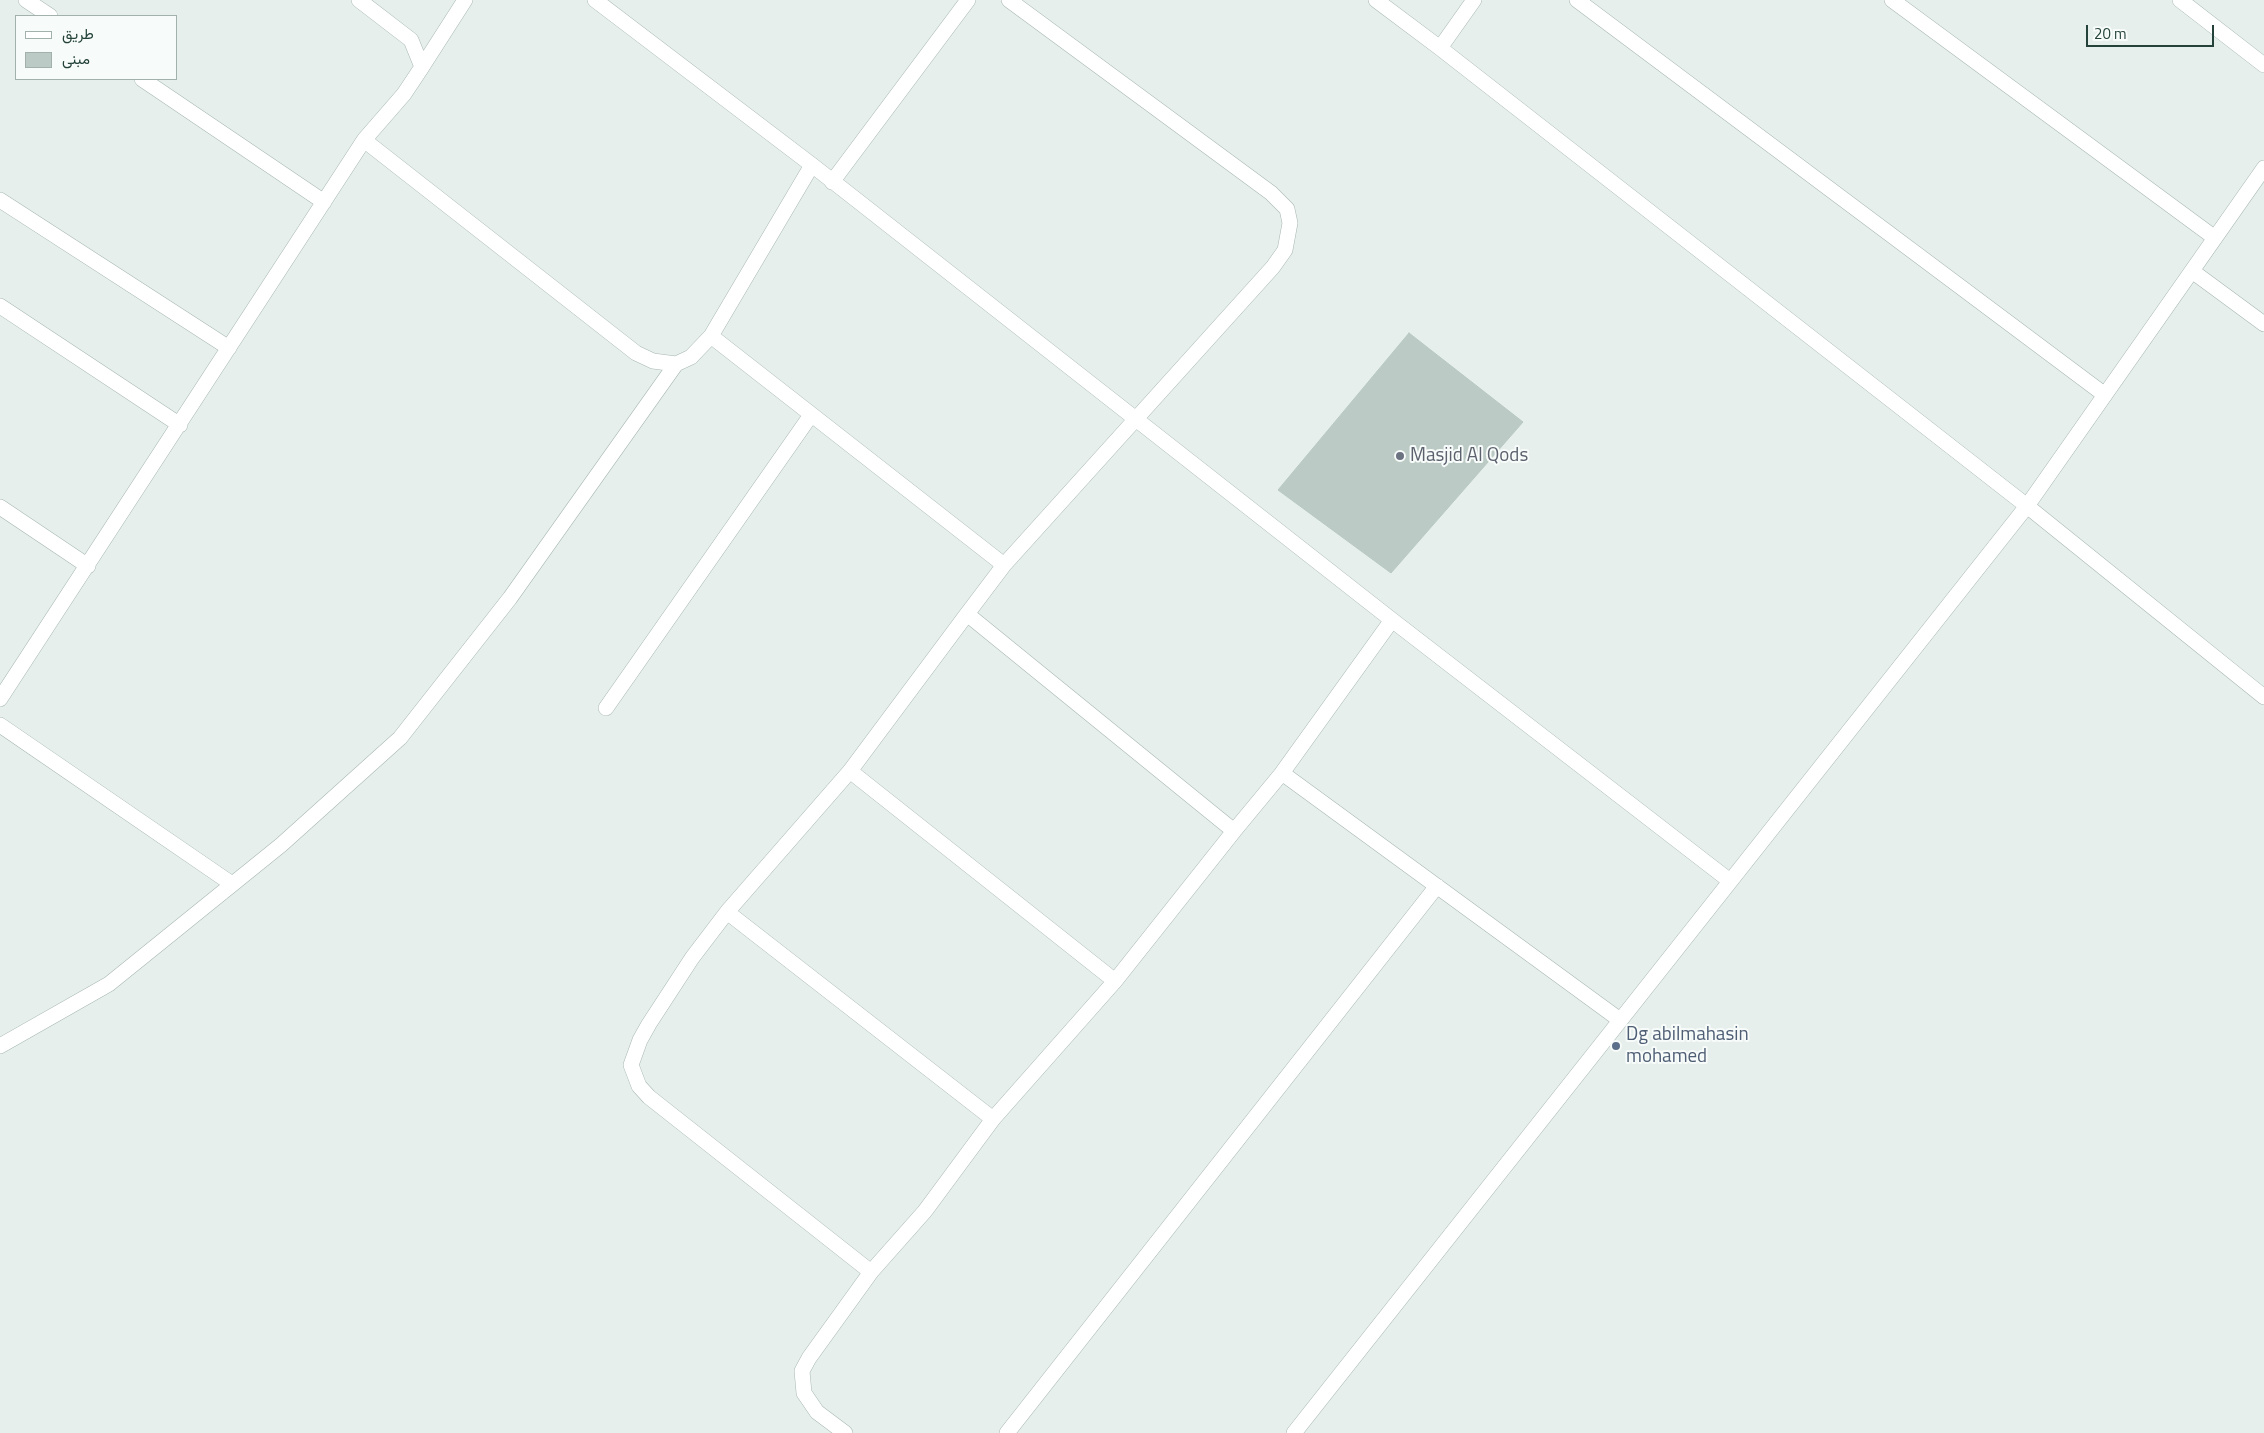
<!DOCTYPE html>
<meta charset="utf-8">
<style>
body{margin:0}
#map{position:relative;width:2264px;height:1433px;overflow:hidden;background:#e6efeb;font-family:"Titillium Web",Vazirmatn,sans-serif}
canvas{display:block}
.legend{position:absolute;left:15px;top:15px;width:162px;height:65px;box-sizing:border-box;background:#f7fbf9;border:1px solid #a3b1ad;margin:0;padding:6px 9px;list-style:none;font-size:15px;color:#24423a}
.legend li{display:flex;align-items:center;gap:10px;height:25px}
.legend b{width:25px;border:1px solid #a3b1ad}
.scale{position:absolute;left:2086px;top:25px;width:128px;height:22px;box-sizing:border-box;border:2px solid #24423a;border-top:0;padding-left:6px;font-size:15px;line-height:18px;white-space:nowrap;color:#24423a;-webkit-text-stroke:4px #f7fbf9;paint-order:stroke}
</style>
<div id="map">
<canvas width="2264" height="1433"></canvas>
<ul class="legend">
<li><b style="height:6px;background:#fff"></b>طريق</li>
<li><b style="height:14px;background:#bbcac4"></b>مبنى</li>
</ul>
<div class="scale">20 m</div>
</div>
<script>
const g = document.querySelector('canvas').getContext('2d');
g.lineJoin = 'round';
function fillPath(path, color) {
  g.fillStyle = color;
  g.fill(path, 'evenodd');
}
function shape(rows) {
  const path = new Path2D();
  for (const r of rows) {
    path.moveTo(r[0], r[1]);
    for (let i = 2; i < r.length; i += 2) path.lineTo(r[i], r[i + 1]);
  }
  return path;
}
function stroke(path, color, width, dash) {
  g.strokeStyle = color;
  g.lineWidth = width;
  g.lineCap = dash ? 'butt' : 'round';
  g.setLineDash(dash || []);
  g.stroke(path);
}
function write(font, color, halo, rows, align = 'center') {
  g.font = font + ' "Titillium Web",sans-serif';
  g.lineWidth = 4;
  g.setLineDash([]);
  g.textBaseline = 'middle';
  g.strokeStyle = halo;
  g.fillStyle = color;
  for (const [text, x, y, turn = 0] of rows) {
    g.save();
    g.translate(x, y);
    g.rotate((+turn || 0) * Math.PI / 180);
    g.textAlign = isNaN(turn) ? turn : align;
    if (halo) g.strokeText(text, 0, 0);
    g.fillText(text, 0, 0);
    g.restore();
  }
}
const building = shape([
 [1409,333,1523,422,1391,573,1278,490,1409,333]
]);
const minor = shape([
 [26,0,50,16],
 [359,0,411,40,422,67,404,94,364,140],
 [595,0,812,165,1392,620,1730,881],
 [1577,0,2105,395],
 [1892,0,2215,238],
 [2180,0,2264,65],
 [1440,48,1474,0],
 [422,67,465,0],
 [142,79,324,202],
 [2264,168,2027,506,2264,697],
 [832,182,968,0],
 [0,200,229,348],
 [2192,271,2264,324],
 [0,306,180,425],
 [711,336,1004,565,1273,267,1285,250,1290,223,1287,209,1271,193,1009,0],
 [0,507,88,566],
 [1392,620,1282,773,1620,1020],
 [0,699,364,140,636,353,653,361,676,364,691,357,711,336,812,165],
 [606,708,811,415],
 [0,725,232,884],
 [850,771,1115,981],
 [1234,831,1282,773],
 [727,912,850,771,967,614],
 [0,1046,109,984,281,845,400,738,510,598,676,364],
 [993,1119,727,912,692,958,649,1024,640,1040,631,1065,639,1086,649,1097,871,1272,925,1211,993,1119,1115,981,1234,831,967,614,1004,565],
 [845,1433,817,1412,804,1393,802,1371,809,1358,871,1272],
 [1007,1433,1437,886],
 [1294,1433,2027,506,1440,48,1376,0]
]);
const markers = [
 [1400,456,5,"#6b7280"],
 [1616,1046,5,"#5c6f8a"]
];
const worshipNames = [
 ["Masjid Al Qods",1410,456]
];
const serviceNames = [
 ["Dg abilmahasin",1626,1035],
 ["mohamed",1626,1057]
];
fillPath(building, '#bbcac4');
stroke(building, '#b8c9c2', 1);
stroke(minor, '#a8b8b2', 16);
stroke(minor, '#fff', 15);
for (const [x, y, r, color] of markers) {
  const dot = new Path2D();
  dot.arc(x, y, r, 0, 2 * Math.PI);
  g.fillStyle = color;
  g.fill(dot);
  stroke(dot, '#f7fbf9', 2);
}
write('19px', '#5b616d', '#f7fbf9', worshipNames, 'left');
write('19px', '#4e5e75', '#f7fbf9', serviceNames, 'left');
</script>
